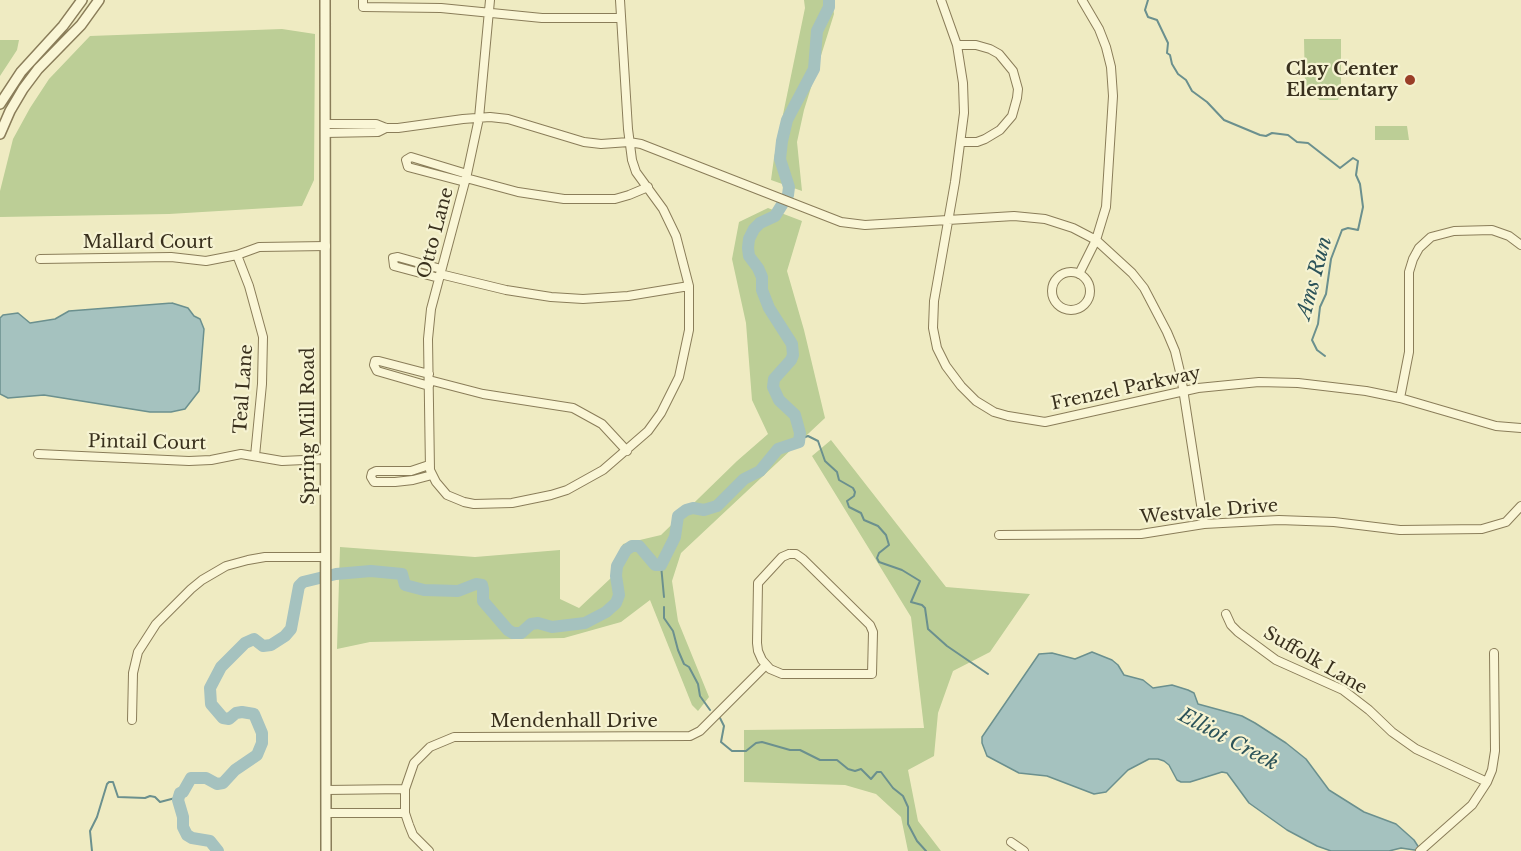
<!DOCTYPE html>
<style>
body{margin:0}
canvas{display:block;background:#efebc2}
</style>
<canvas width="1521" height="851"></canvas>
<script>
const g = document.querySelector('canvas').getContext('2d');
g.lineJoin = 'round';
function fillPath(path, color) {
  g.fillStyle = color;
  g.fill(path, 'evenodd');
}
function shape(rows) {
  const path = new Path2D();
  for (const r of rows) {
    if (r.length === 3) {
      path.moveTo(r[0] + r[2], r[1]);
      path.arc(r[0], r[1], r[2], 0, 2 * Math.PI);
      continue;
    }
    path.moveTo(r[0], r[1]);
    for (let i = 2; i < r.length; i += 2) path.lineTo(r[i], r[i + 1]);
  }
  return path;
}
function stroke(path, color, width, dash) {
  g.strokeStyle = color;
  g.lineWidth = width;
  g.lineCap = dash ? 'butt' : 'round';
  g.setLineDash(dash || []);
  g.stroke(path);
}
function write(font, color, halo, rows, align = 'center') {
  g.font = font + ' "Libre Baskerville",serif';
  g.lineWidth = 4.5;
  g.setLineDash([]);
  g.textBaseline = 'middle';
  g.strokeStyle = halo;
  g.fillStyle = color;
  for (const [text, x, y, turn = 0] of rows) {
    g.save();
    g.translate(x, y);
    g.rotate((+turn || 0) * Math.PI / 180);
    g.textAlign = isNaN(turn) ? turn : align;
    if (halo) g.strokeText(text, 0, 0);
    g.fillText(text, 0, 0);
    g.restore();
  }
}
const green = shape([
 [804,0,832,0,834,14,804,110,797,142,802,191,771,180,774,158,805,8],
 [282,29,315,34,314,180,302,206,169,214,0,217,0,191,13,139,30,108,49,79,90,36],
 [1304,39,1341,39,1341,89,1338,100,1320,100,1307,91,1305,87],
 [0,40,19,40,17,50,0,76],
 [1375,126,1407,126,1409,140,1375,140],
 [768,208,802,221,787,271,804,330,825,418,681,553,672,581,678,621,709,697,698,711,692,705,650,600,621,622,564,638,370,642,337,649,340,547,475,557,560,550,560,599,579,608,612,577,623,544,661,535,737,461,768,434,752,400,746,323,732,259,739,222],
 [831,440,946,587,1030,594,990,652,953,671,938,713,934,756,908,770,918,821,941,851,908,851,901,817,876,794,845,785,744,782,744,730,924,728,911,617,812,456]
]);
const water = shape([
 [172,303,188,308,194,316,200,319,204,329,199,391,185,409,171,412,150,412,44,395,8,398,0,394,0,318,3,315,18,313,30,323,55,319,69,311,172,303],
 [1092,652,1112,660,1118,665,1124,675,1143,680,1153,688,1172,685,1188,690,1194,693,1198,704,1242,716,1255,723,1286,743,1306,759,1329,790,1364,812,1396,824,1414,840,1421,851,1401,848,1389,851,1331,851,1317,846,1287,830,1249,803,1227,773,1222,772,1190,782,1181,782,1177,780,1169,765,1164,761,1158,759,1149,759,1128,770,1106,792,1094,794,1047,776,1019,773,987,756,982,743,982,737,1039,654,1052,653,1075,659,1092,652]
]);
const stream = shape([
 [1148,0,1145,10,1148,17,1157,20,1168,43,1167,53,1170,55,1172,64,1178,74,1186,80,1192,91,1207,102,1224,120,1260,135,1266,136,1272,133,1288,135,1297,142,1308,143,1340,168,1353,158,1358,161,1356,175,1360,184,1363,207,1358,230,1348,228,1342,230,1331,259,1326,294,1320,307,1318,324,1312,340,1317,350,1325,356],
 [800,439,808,436,818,441,825,461,837,472,839,480,853,488,855,492,854,496,847,501,849,507,861,513,864,520,878,526,886,535,889,545,879,553,877,558,879,562,902,570,920,581,911,602,922,605,925,608,928,629,947,646,988,674],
 [661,565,664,597],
 [664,607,664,618,673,631,678,650,684,664,689,667,698,684,700,696,710,710],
 [720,718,724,726,721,742,732,751,746,751,756,743,762,742,790,750,800,750,820,760,837,760,848,769,855,771,861,769,871,779,877,772,881,772,893,788,903,796,908,807,908,824,917,841,926,851],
 [92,851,90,831,97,817,107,784,109,782,113,782,118,797,145,798,150,796,155,797,160,802,179,797]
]);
const river = shape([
 [218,851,210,841,192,838,187,835,183,827,183,817,178,800,180,793,183,792,191,778,206,778,217,784,223,783,235,770,257,755,262,743,262,733,254,714,242,712,236,713,229,719,223,718,211,704,210,688,221,667,245,643,254,639,263,646,271,645,285,636,291,629,299,586,303,582,336,574,371,571,402,574,405,585,424,590,458,591,476,584,482,585,483,589,483,601,508,630,513,633,521,633,531,624,538,623,552,627,585,623,606,612,616,603,619,595,616,576,617,566,626,550,632,546,639,546,655,565,661,565,675,537,678,516,686,510,693,508,704,510,717,506,744,479,760,471,778,449,799,442,800,433,795,415,779,400,773,387,774,379,791,360,793,355,792,344,769,308,762,290,762,277,758,268,749,256,748,248,749,239,754,229,760,223,775,216,788,195,789,187,780,159,782,141,787,120,814,69,817,31,829,7,829,0]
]);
const minor = shape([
 [363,0,363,7,441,8,542,18,621,18],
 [490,0,479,118,467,174,431,309,428,339,430,470,436,482,447,495,464,502,474,504,512,503,551,495,567,490,603,470,648,431,661,413,679,377,689,330,689,286,676,236,663,209,636,172,632,160,628,129,620,0],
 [941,0,957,45,963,83,964,113,955,182,934,301,933,328,937,348,946,366,961,386,976,401,994,412,1008,416,1045,422,1198,388,1259,382,1298,383,1366,391,1400,398,1496,426,1521,428],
 [957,45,976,45,990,49,999,54,1013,71,1018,89,1017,98,1012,116,1000,130,985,139,977,142,961,142],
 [326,124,376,124,386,128,398,128,463,119,490,117,508,119,584,142,601,144,629,142,641,144,841,222,865,225,1014,216,1045,219,1073,228,1096,240,1132,273,1144,288,1167,332,1175,351,1181,376,1204,524],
 [325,133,378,132,386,128],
 [466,178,518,192,564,199,615,199,629,195,648,187],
 [465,182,408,167,406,160,411,157,467,174],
 [237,255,249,286,263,337,262,384,255,456],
 [40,259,171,257,206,261,237,255,259,247,326,246],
 [1071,291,19],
 [440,274,506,290,551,297,583,299,628,296,689,286],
 [1079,274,1096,240,1106,207,1113,96,1111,67,1106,47,1099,29,1082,0],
 [439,278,394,266,393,258,398,257,441,269],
 [429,374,379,361,375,361,374,365,377,371,429,386],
 [429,380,483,394,573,408,602,424,627,451],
 [1400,398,1409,352,1409,272,1413,259,1419,248,1431,237,1454,231,1492,230,1509,236,1521,245],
 [38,454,189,461,211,460,241,454,282,461,326,459],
 [429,465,411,471,376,471,372,473,371,477,374,482,395,482,413,480,432,475],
 [999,535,1141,534,1204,524,1279,520,1334,522,1400,530,1482,529,1506,522,1521,506],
 [789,554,796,554,803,559,870,625,873,632,872,674,782,674,770,669,762,660,758,651,757,643,758,583,782,557,789,554],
 [1226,614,1231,625,1238,632,1276,660,1343,690,1369,710,1392,732,1416,749,1487,782],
 [132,720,133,673,138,652,156,624,191,589,202,580,226,566,248,560,265,557,326,557],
 [326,790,405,789],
 [326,813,405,813],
 [1011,842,1024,851],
 [429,851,413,835,409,825,405,813,405,789,414,763,430,747,454,737,469,737,690,736,700,731,766,665],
 [1420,851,1472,805,1487,782,1492,770,1495,751,1494,653]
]);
const tertiary = shape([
 [325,0,326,851],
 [0,104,21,72,63,26,82,0],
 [0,134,10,111,23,89,38,69,81,25,99,0]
]);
const markers = [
 [1410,80,6,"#9a3e27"]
];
const poiNames = [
 ["Clay Center",1398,70],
 ["Elementary",1398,91]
];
const streetNames = [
 ["Otto Lane",436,233,-75],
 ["Mallard Court",148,243],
 ["Teal Lane",244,389,-86],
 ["Frenzel Parkway",1126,389,-12],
 ["Spring Mill Road",309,426,-90],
 ["Pintail Court",147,443,1],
 ["Westvale Drive",1209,512,-5],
 ["Suffolk Lane",1315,661,30],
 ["Mendenhall Drive",574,722]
];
const waterNames = [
 ["Ams Run",1315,278,-75],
 ["Elliot Creek",1228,740,28]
];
fillPath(green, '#bcce96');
fillPath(water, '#a5c2bf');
stroke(water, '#6b908e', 1.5);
stroke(stream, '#6b908e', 2);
stroke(river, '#a5c2bf', 12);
stroke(minor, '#8a7d59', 10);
stroke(tertiary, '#8a7d59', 12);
stroke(minor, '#faf6d6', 8);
stroke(tertiary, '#faf6d6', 9);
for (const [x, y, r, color] of markers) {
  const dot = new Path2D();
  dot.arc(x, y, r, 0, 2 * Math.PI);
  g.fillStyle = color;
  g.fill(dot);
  stroke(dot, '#f6f3d2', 2);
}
write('bold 18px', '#39301d', '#f6f3d2', poiNames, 'right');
write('18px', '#39301d', '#f6f3d2', streetNames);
write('italic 20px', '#2c5359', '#f6f3d2', waterNames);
</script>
